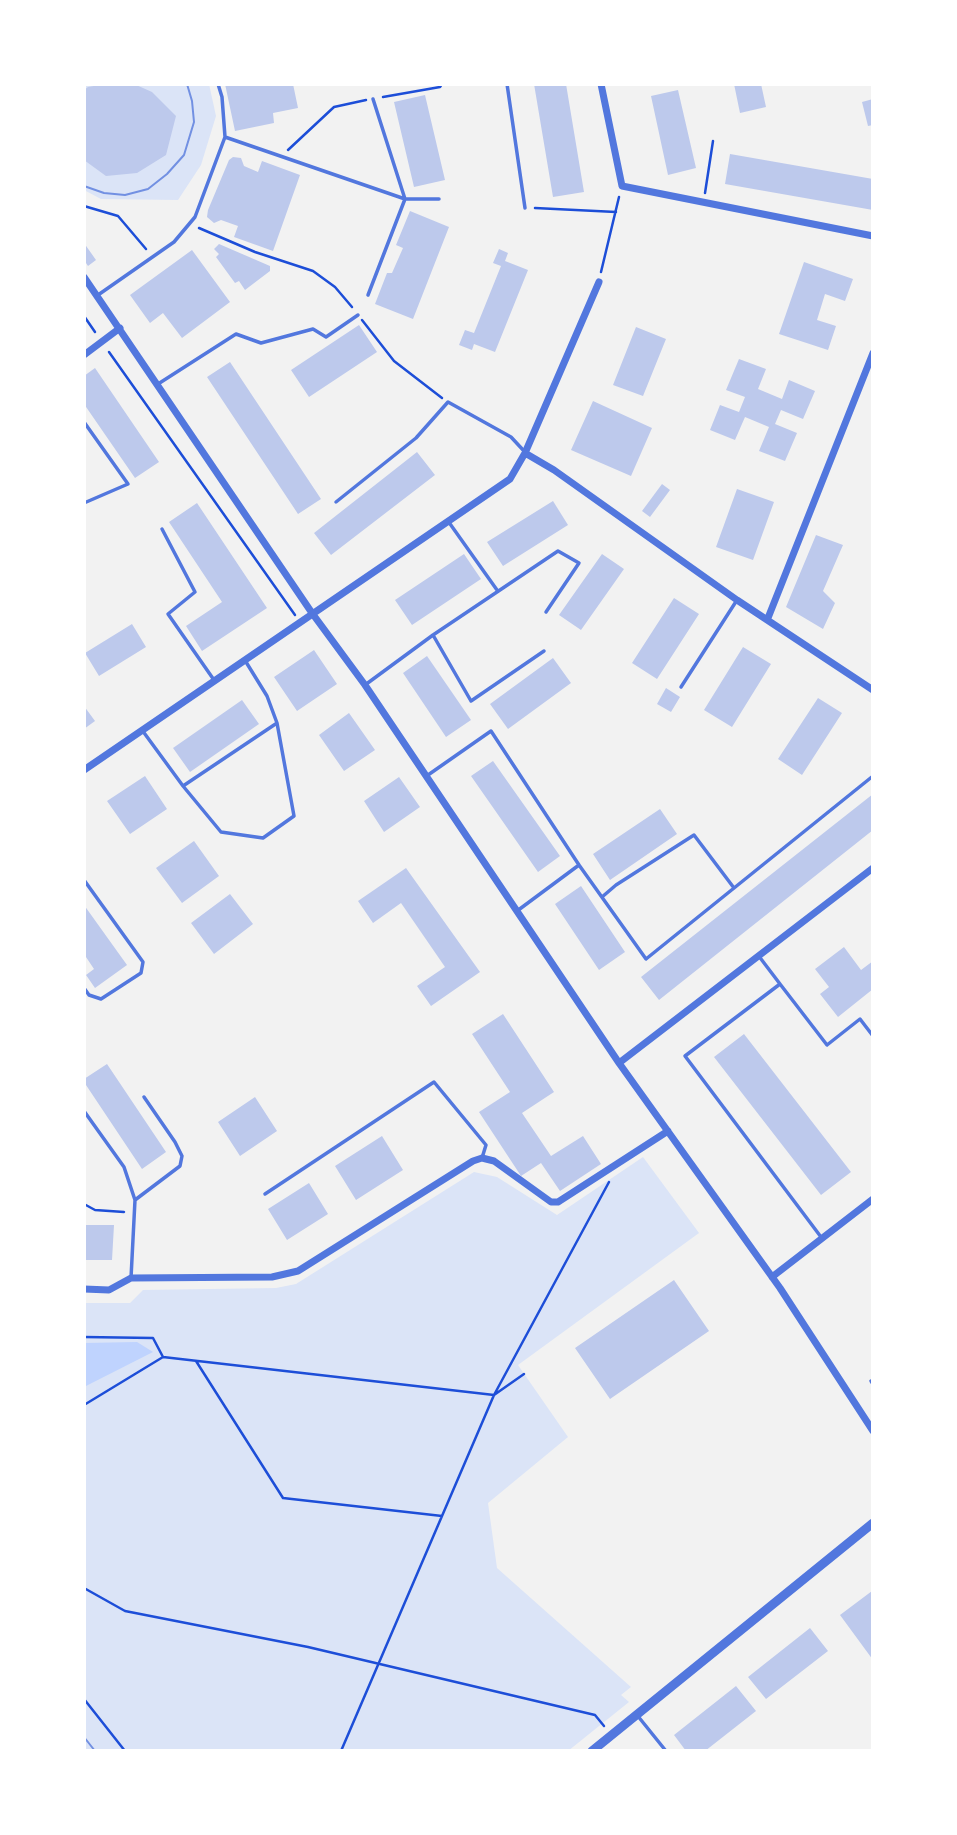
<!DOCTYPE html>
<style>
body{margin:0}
#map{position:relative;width:957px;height:1835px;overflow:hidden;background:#f2f2f2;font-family:"Alegreya Sans",sans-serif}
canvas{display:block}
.frame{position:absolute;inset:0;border:86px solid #fff;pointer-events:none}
</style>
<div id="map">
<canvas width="957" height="1835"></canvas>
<div class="frame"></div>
</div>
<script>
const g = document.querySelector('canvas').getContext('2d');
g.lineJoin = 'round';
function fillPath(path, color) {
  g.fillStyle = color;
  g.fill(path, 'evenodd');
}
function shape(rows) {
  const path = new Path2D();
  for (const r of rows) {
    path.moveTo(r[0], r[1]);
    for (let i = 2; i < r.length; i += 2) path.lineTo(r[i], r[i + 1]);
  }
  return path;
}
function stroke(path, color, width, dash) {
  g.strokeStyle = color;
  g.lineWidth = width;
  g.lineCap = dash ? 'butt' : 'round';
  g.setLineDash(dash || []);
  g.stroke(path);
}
const green = shape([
 [84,84,209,84,216,116,201,165,178,200,101,199,84,190],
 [643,1157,699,1233,518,1365,568,1437,488,1503,497,1568,631,1687,621,1695,629,1702,568,1751,84,1751,84,1303,130,1303,143,1290,276,1288,296,1284,474,1172,497,1177,557,1215]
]);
const water = shape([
 [137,1342,153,1352,84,1387,84,1343]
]);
const building = shape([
 [105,84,134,84,152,92,176,116,166,155,137,173,106,176,84,160,84,90,88,87],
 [225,84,293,84,298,108,273,113,274,123,235,131],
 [534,84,566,84,584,192,553,197],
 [734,84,761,84,766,107,740,113],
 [678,90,696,168,668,175,651,96],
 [425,95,445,180,414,187,394,102],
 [873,99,873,125,868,126,862,102],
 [730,154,873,179,873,210,725,184],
 [233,157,241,158,244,166,258,172,262,161,300,175,273,251,234,237,238,226,221,220,214,223,207,217,208,210,229,160],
 [410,211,449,227,413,319,375,304,387,273,392,273,403,248,396,245],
 [84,243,96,260,88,266,84,260],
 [219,244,270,266,270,271,245,290,239,281,235,283,216,257,219,254,214,249],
 [499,249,508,253,505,261,528,270,495,352,474,344,472,350,459,345,465,330,474,333,501,266,493,263],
 [192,250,230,302,182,338,163,313,150,323,130,295],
 [804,262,853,279,845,301,825,294,817,320,836,326,828,350,779,334],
 [359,325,377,352,309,397,291,370],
 [636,327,666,339,643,396,613,385],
 [739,359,766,369,758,389,782,399,789,380,815,391,803,419,781,410,775,424,797,433,785,461,759,451,769,427,745,417,735,440,710,430,720,405,739,412,745,397,726,390],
 [230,362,321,499,298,514,207,377],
 [95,368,159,462,135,478,84,404,84,376],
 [593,401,652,428,631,476,571,450],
 [417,452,435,475,331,555,314,533],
 [662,484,670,490,650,517,642,511],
 [737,489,774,502,753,560,716,547],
 [553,501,568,525,503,566,487,542],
 [197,503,267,608,202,651,186,626,222,602,169,522],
 [816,535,843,545,823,591,835,603,823,629,786,607],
 [464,554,481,579,412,625,395,600],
 [602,554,624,569,581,630,559,615],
 [674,598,699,614,657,679,632,663],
 [132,624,146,647,99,676,85,653],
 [743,647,771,664,732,727,704,710],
 [314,650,337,684,297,711,274,677],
 [427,656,471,720,446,737,403,673],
 [553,658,571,683,508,729,490,704],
 [666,688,680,697,671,712,657,704],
 [818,698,842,713,802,775,778,759],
 [242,700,259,724,190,772,173,748],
 [84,706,95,721,84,729],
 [349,713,375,750,344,771,319,735],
 [493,761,560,856,538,872,471,776],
 [145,776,167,809,130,834,107,801],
 [399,777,420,807,384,832,364,801],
 [873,794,873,830,659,1000,641,977],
 [660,809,677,834,610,880,593,854],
 [194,841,219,876,182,903,156,868],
 [406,868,480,972,431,1006,417,986,445,967,401,903,373,923,358,901],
 [581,886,625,952,599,970,555,904],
 [230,894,253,924,214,954,191,923],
 [84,905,127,965,95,988,86,975,94,969,84,954],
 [844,947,861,970,873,961,873,989,838,1017,820,994,829,987,815,969],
 [503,1014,554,1092,522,1113,551,1156,583,1136,601,1164,560,1191,541,1163,521,1176,479,1112,510,1092,472,1034],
 [744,1034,851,1172,821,1195,714,1057],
 [107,1064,166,1152,142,1169,84,1082,84,1079],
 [255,1097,277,1131,240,1156,218,1122],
 [382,1136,403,1170,356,1200,335,1166],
 [309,1183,328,1214,287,1240,268,1209],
 [84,1225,114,1225,112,1260,84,1260],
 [674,1280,709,1331,610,1399,575,1348],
 [872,1591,873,1592,873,1660,840,1615],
 [810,1628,828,1651,766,1699,748,1677],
 [736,1686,756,1711,705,1751,686,1751,674,1735]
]);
const path = shape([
 [383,97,440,87,442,84],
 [288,150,334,107,366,100],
 [705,193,713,141],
 [84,206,118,216,146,249],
 [535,208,616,212],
 [199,228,255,252,313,271,335,287,352,307],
 [601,272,619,197],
 [84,316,95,332],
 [362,320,394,361,442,398],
 [109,352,295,615],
 [84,1204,95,1210,124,1212],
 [84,1337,153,1338,163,1357,84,1405],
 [163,1357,494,1395,524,1374],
 [196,1361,283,1498,442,1516],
 [84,1588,125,1611,308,1647,595,1715,604,1726],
 [84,1699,125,1751],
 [341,1751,494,1395,609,1182]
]);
const service = shape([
 [507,84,525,208],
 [373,99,405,199,439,199],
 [225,137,405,199,368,295],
 [98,295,174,242,195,217,225,137,222,97,218,84],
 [158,384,236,334,261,343,313,329,326,337,358,315],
 [84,422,128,484,84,503],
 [336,502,416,438,448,402,511,437,524,451],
 [448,521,497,590],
 [162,529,195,592,168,614,214,680],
 [544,651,471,701,433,635,558,551,579,563,546,612],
 [365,685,433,635],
 [681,687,737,600],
 [142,730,183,786,277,723,267,696,246,662],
 [428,775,491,731,579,865,517,911],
 [183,786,221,832,263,838,294,816,277,723],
 [579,865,646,959,873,776],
 [84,880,143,962,141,973,101,999,89,995,84,988],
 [602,897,616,885,694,835,734,888],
 [758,955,780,984],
 [84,1111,124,1167,135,1200,131,1278],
 [265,1194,434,1082,486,1145,482,1158],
 [135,1200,180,1166,182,1156,175,1142,144,1097],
 [821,1237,685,1056,780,984,827,1045,860,1019,873,1036],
 [871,1381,873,1384],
 [637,1715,666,1751]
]);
const minor = shape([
 [601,84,622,186,873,236],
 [84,277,312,613,365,685,619,1063,780,1288,873,1431],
 [84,355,120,328],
 [525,453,554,470,737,600,873,690],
 [768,618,873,353],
 [84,770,510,479,525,453,599,282],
 [619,1063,873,868],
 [772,1277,873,1199],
 [84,1289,109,1290,131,1278,272,1277,298,1271,473,1161,482,1158,494,1161,551,1202,558,1202,668,1131]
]);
const tertiary = shape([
 [592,1751,873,1523]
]);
const tram = shape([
 [84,186,104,193,125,195,148,189,167,174,184,155,194,122,192,101,187,84],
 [84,1737,95,1751]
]);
fillPath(green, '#dbe4f7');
fillPath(water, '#bfd3fe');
fillPath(building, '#bdc9ec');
stroke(path, '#1d4ed8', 2.5);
stroke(service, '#5277de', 3.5);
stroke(minor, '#5277de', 7);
stroke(tertiary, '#5277de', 9);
stroke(tram, '#7290e2', 2);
</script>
